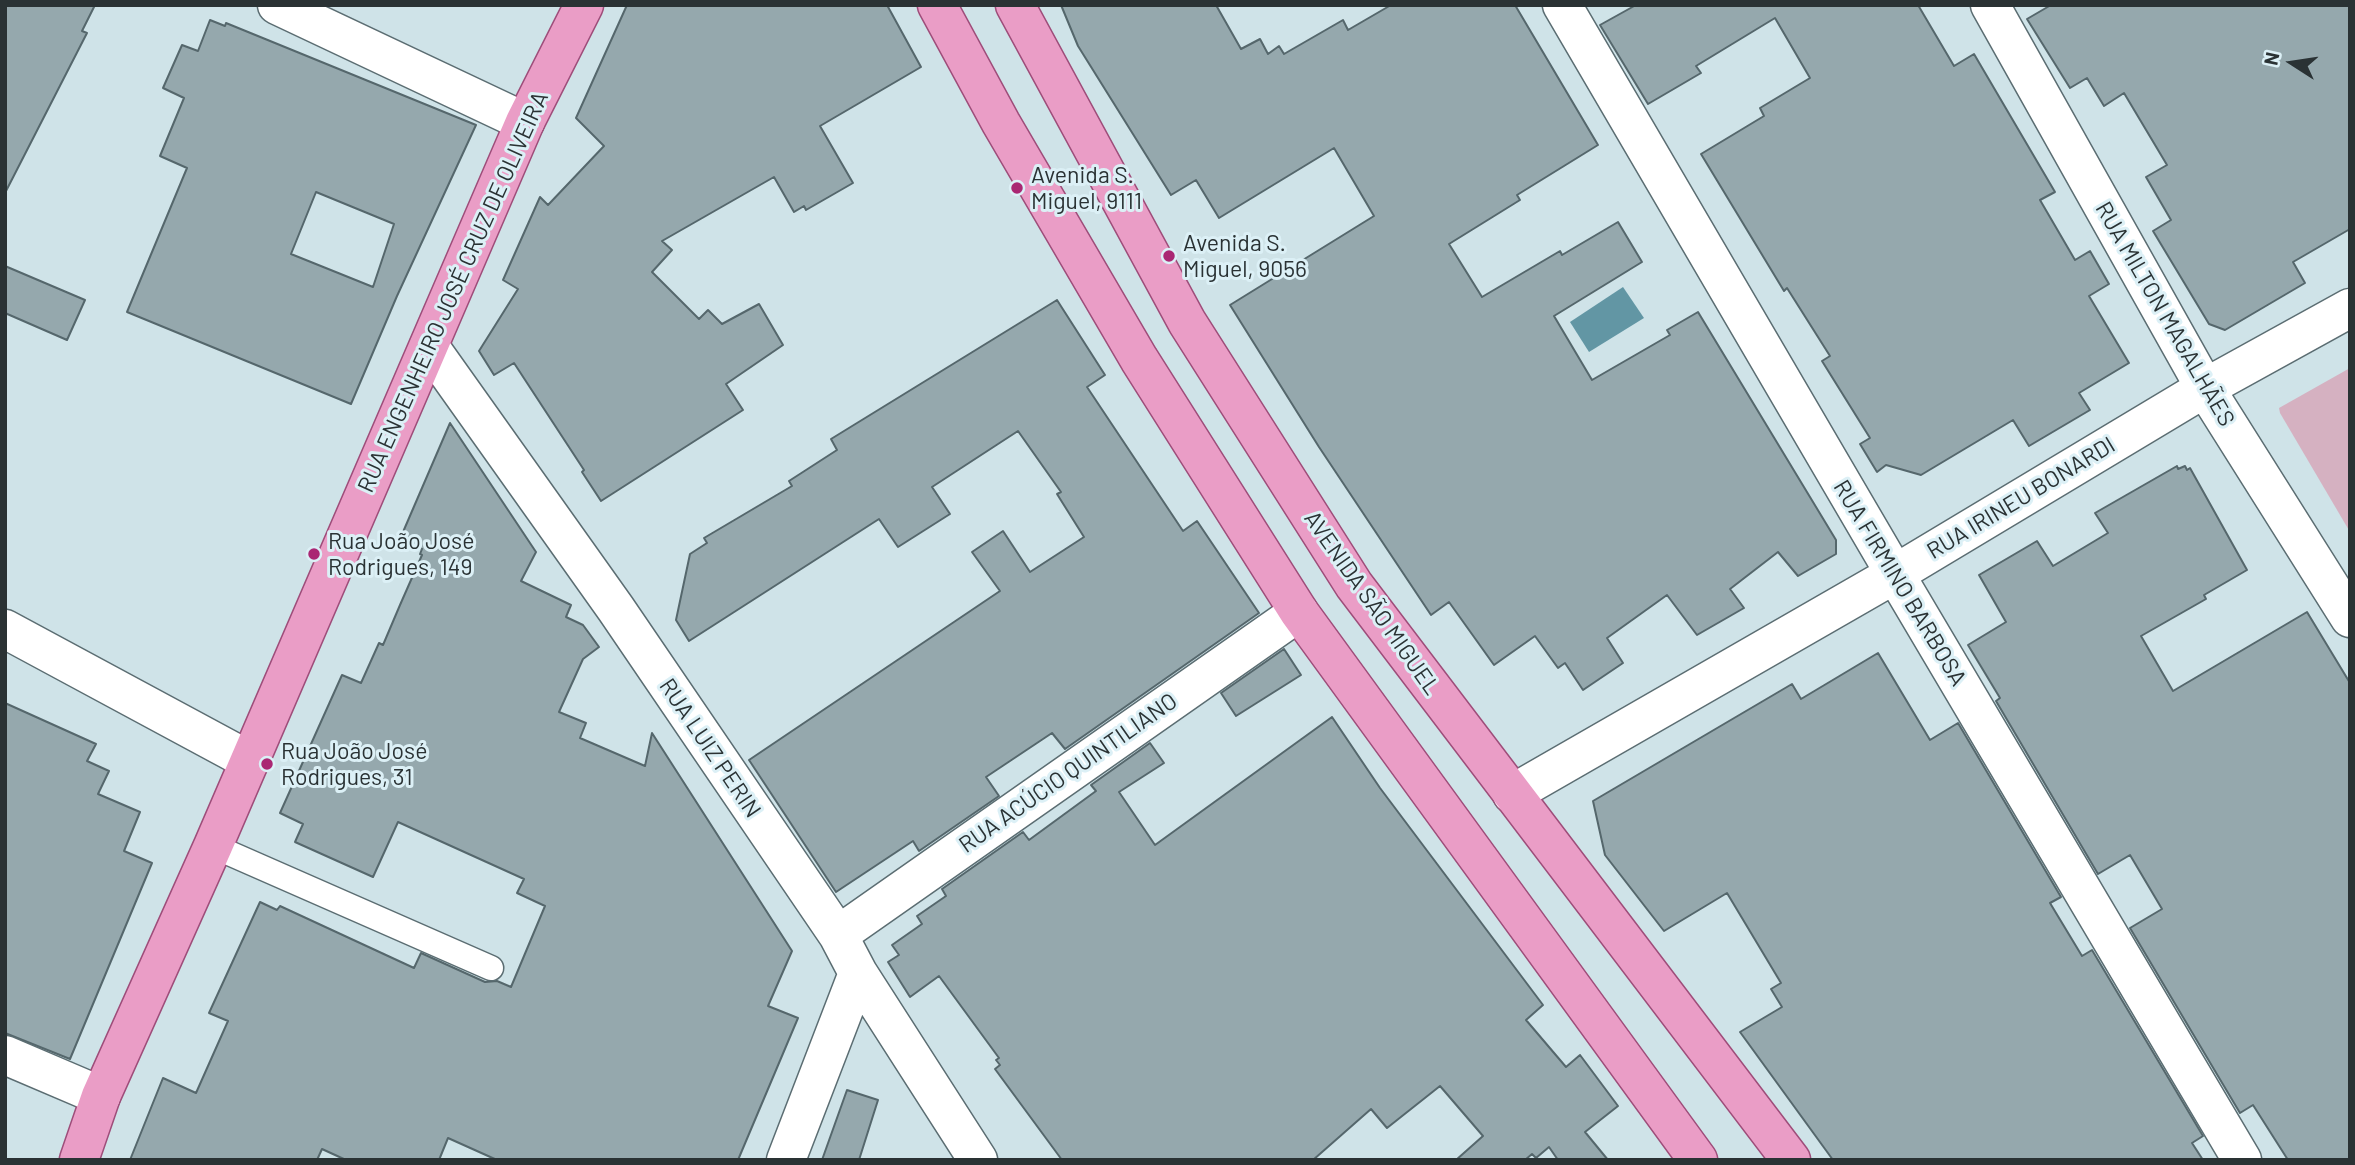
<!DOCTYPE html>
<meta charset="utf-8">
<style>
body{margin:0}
#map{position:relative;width:2355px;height:1165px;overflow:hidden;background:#cfe3e8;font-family:Barlow,sans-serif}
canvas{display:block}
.frame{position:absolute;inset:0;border:7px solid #2a3234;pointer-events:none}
.north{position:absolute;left:2257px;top:28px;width:70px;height:70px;-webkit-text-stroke:5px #dcf0f6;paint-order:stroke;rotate:282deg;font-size:19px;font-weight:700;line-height:28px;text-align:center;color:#2a3234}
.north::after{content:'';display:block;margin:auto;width:24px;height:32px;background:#2a3234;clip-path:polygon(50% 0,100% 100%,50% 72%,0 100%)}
</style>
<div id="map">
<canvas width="2355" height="1165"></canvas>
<div class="frame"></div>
<div class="north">N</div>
</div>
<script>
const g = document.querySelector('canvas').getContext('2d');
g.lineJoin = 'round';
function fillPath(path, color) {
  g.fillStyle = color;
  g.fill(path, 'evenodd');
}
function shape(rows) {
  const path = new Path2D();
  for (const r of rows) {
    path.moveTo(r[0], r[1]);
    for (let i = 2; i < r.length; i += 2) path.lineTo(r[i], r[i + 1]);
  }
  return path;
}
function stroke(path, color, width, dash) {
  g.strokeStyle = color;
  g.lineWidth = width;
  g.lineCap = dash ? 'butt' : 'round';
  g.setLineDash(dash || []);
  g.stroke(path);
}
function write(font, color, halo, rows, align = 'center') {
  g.font = font + ' Barlow,sans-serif';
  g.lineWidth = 6;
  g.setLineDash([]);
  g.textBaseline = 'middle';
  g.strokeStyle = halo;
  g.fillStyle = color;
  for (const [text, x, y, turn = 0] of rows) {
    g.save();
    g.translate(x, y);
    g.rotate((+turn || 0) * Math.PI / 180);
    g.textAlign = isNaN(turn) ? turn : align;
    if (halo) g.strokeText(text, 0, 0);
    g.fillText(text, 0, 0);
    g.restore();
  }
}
const green = shape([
 [2350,368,2350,532,2280,413,2279,408]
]);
const water = shape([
 [1623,287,1644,318,1589,352,1570,322]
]);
const building = shape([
 [5,5,95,5,82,31,87,33,5,193,5,5],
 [627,5,887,5,921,67,820,126,853,183,806,210,804,206,794,212,774,177,662,241,672,250,652,272,699,319,708,310,722,324,759,304,783,345,726,384,743,410,601,501,582,472,584,470,514,363,494,375,479,351,518,289,503,280,540,197,548,205,604,146,576,118,627,5],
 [1061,5,1216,5,1241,49,1260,39,1268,54,1279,46,1284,54,1343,20,1348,30,1391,5,1515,5,1598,145,1517,195,1520,200,1449,244,1482,297,1560,251,1562,255,1618,222,1642,262,1554,316,1592,380,1670,335,1667,330,1698,312,1836,540,1836,554,1798,576,1778,552,1730,589,1744,608,1697,635,1667,595,1607,638,1623,663,1583,690,1565,663,1558,668,1535,636,1494,665,1449,602,1431,615,1319,447,1230,305,1374,216,1334,148,1219,218,1196,180,1171,195,1078,46,1061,5],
 [1636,5,1918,5,1954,66,1974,54,2055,192,2040,200,2075,260,2090,251,2109,284,2089,296,2129,363,2079,393,2090,410,2029,446,2013,420,1921,475,1886,465,1877,472,1860,444,1870,438,1822,361,1830,356,1787,288,1784,291,1701,154,1764,116,1760,108,1810,78,1775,18,1696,66,1701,73,1648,104,1600,25,1636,5],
 [2051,5,2350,5,2350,229,2293,262,2305,283,2225,330,2209,324,2153,231,2171,220,2146,177,2167,165,2124,93,2104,106,2087,78,2070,88,2027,19,2051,5],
 [210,20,225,26,226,23,476,125,397,296,351,404,127,312,187,168,160,156,184,98,163,88,182,45,198,51,210,20],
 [316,192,394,224,373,287,291,254,316,192],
 [5,266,85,300,67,340,5,313,5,266],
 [1057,300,1105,375,1087,387,1183,531,1197,521,1259,613,1065,749,1052,733,986,777,999,796,919,851,913,841,836,892,749,760,1000,591,972,552,1003,531,1030,572,1084,537,1057,494,1061,492,1018,431,932,487,950,514,898,547,879,519,689,641,676,620,690,554,707,543,704,538,792,486,789,481,837,450,831,439,1057,300],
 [450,423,536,552,521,581,571,605,566,617,583,625,599,647,583,659,559,712,586,723,580,738,645,766,652,733,792,951,768,1006,798,1018,738,1160,497,1160,448,1138,439,1160,346,1160,322,1149,317,1160,130,1160,163,1078,196,1093,228,1021,209,1013,260,902,277,910,280,906,414,968,421,953,485,982,497,981,511,987,545,906,517,893,524,879,398,822,373,877,295,842,303,824,280,813,342,675,361,683,379,643,383,645,400,605,422,555,420,554,422,549,400,539,450,423],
 [2177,466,2178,469,2185,466,2187,470,2190,468,2247,570,2204,595,2206,599,2141,636,2173,691,2307,612,2350,683,2350,1160,2288,1160,2253,1105,2240,1113,2130,928,2162,909,2130,855,2098,874,1996,701,2000,698,1968,645,2006,622,1979,575,2037,541,2053,566,2108,533,2095,513,2177,466],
 [1284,649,1301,675,1236,716,1221,693,1284,649],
 [1878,653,1930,740,1958,723,2061,897,2050,903,2082,956,2092,950,2203,1136,2192,1143,2203,1160,1833,1160,1740,1032,1782,1007,1771,989,1781,983,1727,893,1664,931,1605,855,1593,801,1792,684,1801,699,1878,653],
 [5,703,96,744,87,761,109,771,98,794,140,812,124,851,152,863,70,1059,5,1033,5,703],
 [1332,717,1380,788,1543,1005,1526,1020,1566,1067,1580,1055,1618,1106,1585,1132,1608,1160,1558,1160,1549,1147,1536,1158,1532,1154,1525,1160,1456,1160,1483,1136,1440,1086,1387,1128,1371,1109,1313,1160,1062,1160,995,1069,1000,1065,996,1060,999,1058,939,976,910,997,888,962,899,955,892,945,922,924,917,916,946,896,942,889,1023,832,1029,840,1096,791,1091,785,1150,743,1164,763,1119,792,1155,845,1332,717],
 [847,1090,878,1100,859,1160,822,1160,847,1090]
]);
const service = shape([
 [213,846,491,968]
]);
const minor = shape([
 [277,5,525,122],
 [1562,5,1895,574,2242,1160],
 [1990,5,2205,388,2350,618],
 [429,346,616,609,838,935,858,973,978,1160],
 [5,629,250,761],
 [1512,794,1895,574,2205,388,2350,308],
 [838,935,1299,612],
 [5,1055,101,1096],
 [786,1160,858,973]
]);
const primary = shape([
 [937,5,1001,123,1139,359,1299,612,1698,1160],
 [1015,5,1187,322,1354,585,1791,1160],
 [79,1160,101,1096,213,846,525,122,584,5]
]);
const markers = [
 [1017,188,7,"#aa2773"],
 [1169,256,7,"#aa2773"],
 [314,554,7,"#aa2773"],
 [267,764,7,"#aa2773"]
];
const poiNames = [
 ["Avenida S.",1031,175],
 ["Miguel, 9111",1031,201],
 ["Avenida S.",1183,243],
 ["Miguel, 9056",1183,269],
 ["Rua João José",328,541],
 ["Rodrigues, 149",328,567],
 ["Rua João José",281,751],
 ["Rodrigues, 31",281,777]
];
const streetNames = [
 ["RUA ENGENHEIRO JOSÉ CRUZ DE OLIVEIRA",453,292,-66],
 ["RUA MILTON MAGALHÃES",2165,314,60],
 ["RUA IRINEU BONARDI",2021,498,-31],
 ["RUA FIRMINO BARBOSA",1900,583,59],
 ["AVENIDA SÃO MIGUEL",1372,603,55],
 ["RUA LUIZ PERIN",710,748,56],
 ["RUA ACÚCIO QUINTILIANO",1068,773,-35]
];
fillPath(green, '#d5b1c1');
fillPath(water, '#6296a4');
fillPath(building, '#95a8ad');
stroke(building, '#55676c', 2);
stroke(service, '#5b6d72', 27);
stroke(minor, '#5b6d72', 41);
stroke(primary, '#9e4d7a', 41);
stroke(service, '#fff', 24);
stroke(minor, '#fff', 38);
stroke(primary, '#ea9dc6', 38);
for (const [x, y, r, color] of markers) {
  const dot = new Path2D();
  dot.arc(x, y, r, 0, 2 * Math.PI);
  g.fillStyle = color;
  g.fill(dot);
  stroke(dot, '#dcf0f6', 2.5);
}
write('23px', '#2a3234', '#dcf0f6', poiNames, 'left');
write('23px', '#2a3234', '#dcf0f6', streetNames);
</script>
